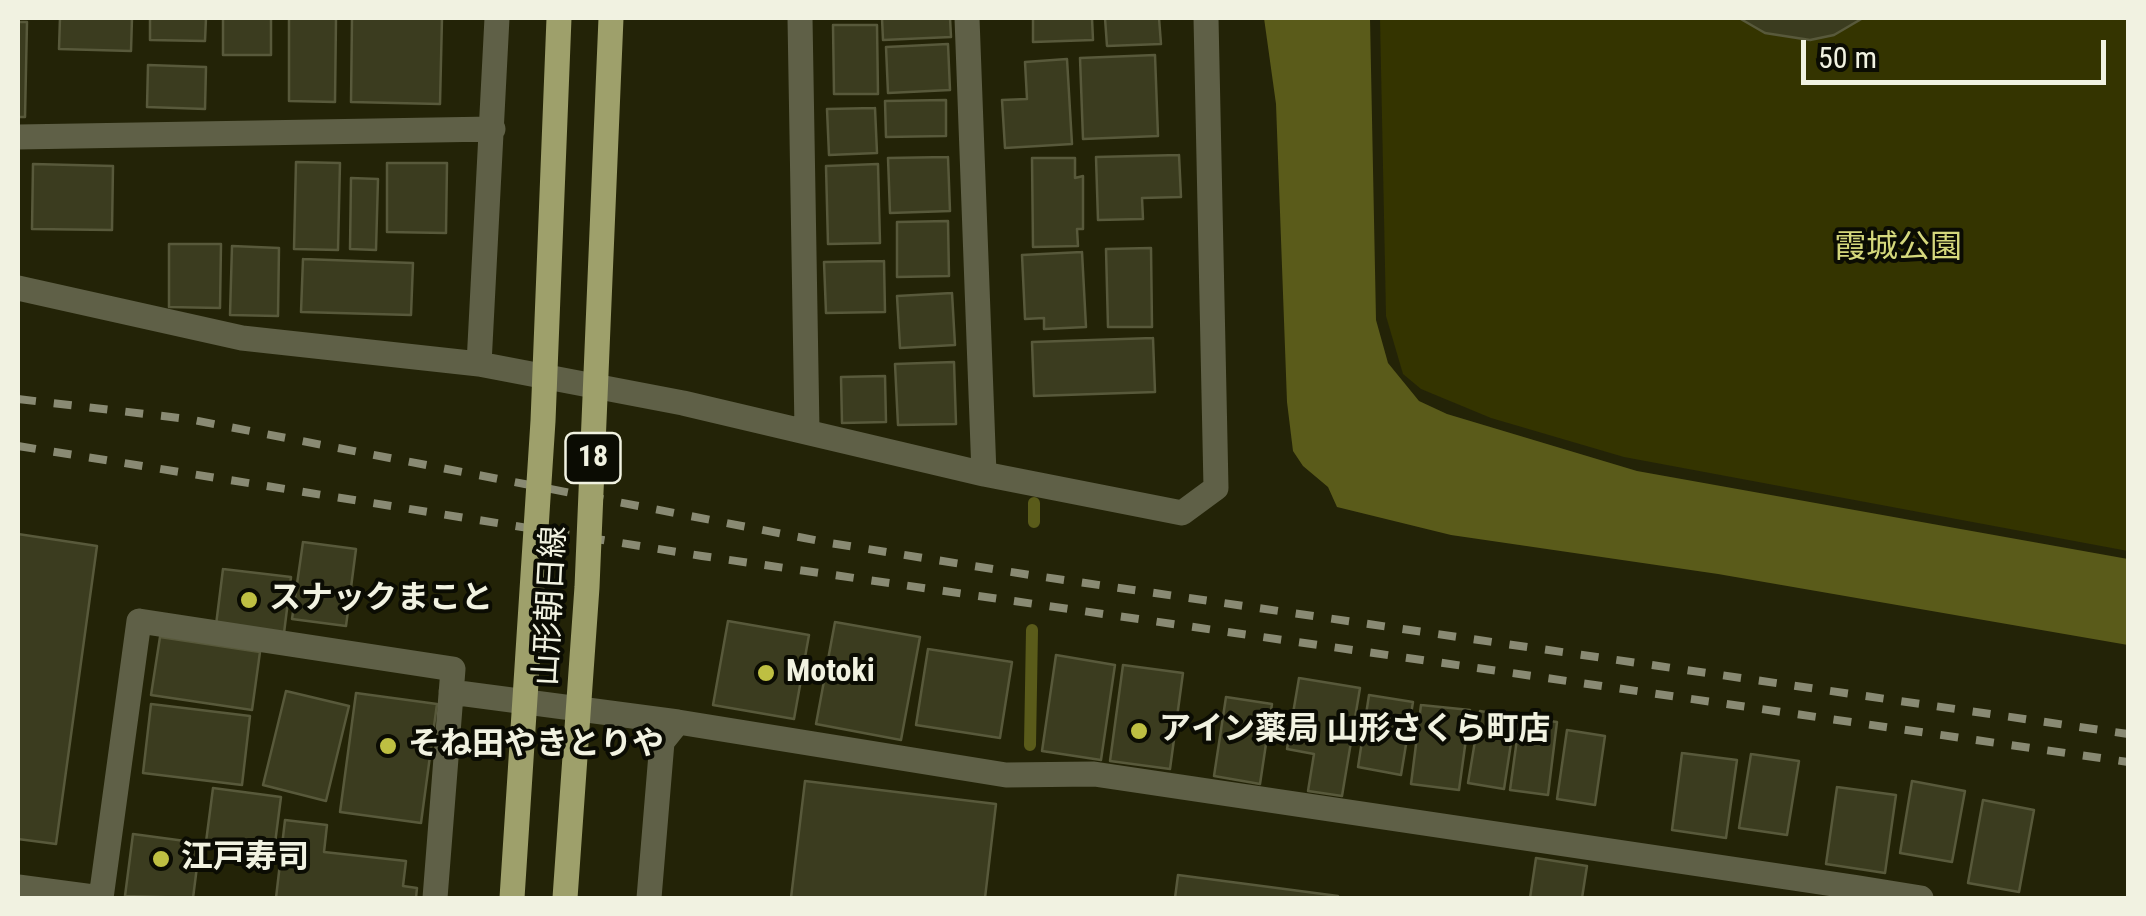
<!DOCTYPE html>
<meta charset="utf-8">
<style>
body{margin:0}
#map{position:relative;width:2146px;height:916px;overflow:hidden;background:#232307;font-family:"Roboto Condensed",sans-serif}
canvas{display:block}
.frame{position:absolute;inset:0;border:20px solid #f1f2e1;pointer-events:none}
.scale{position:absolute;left:1801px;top:40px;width:305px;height:45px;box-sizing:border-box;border:5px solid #f1f2e1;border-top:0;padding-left:12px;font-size:30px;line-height:35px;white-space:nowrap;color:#f1f2e1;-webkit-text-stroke:8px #0b0c03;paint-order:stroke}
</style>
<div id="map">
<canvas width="2146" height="916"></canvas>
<div class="frame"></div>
<div class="scale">50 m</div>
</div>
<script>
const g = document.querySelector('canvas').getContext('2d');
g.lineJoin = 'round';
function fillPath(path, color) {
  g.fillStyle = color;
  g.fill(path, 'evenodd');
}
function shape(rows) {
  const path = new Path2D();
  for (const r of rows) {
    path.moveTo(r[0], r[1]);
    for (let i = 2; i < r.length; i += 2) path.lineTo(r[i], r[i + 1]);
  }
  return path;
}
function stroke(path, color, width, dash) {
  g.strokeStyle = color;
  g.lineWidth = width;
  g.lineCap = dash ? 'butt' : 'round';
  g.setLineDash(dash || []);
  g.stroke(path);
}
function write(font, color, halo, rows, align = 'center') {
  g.font = font + ' "Roboto Condensed","Noto Sans JP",sans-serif';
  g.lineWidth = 8;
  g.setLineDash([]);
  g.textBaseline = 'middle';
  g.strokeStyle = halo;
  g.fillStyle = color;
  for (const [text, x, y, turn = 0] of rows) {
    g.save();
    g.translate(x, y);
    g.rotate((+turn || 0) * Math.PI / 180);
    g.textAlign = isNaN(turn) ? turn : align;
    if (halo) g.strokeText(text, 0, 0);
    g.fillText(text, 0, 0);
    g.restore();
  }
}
const green = shape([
 [1380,18,2128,18,2128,551,1624,457,1491,418,1421,389,1403,374,1386,316]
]);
const water = shape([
 [1264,18,1370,18,1376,320,1388,363,1419,401,1447,414,1637,471,2128,559,2128,645,1718,574,1451,535,1337,507,1328,487,1303,466,1293,451,1287,402,1276,104]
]);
const stream = shape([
 [1034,522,1034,503],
 [1030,745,1032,630]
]);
const building = shape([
 [60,18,132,18,131,51,59,49,60,18],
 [150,18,206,18,205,41,150,40,150,18],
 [223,18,271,18,271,55,223,55,223,18],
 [289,18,336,18,335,102,289,101,289,18],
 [352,18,442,18,440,104,351,102,352,18],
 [882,18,950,18,951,37,883,40,882,18],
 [1033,18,1092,18,1093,40,1033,42,1033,18],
 [1105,18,1159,18,1161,44,1107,46,1105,18],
 [1739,18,1863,18,1834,35,1810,40,1765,33,1739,18],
 [18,22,27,22,25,117,18,117,18,22],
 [833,25,877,25,878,94,834,94,833,25],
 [948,44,950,90,888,93,886,47,948,44],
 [1155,55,1158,136,1083,139,1080,58,1155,55],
 [1067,59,1072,144,1005,148,1002,100,1027,99,1025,62,1067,59],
 [148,65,206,67,205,109,147,107,148,65],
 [946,100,946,136,886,137,885,101,946,100],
 [875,108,877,153,829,155,827,109,875,108],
 [1179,155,1181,197,1142,198,1143,219,1098,220,1096,157,1179,155],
 [948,157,950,211,890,213,888,158,948,157],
 [1032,158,1075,158,1075,178,1083,176,1083,229,1077,229,1078,246,1033,247,1032,158],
 [296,162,340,163,338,250,294,249,296,162],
 [387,163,447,163,446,233,387,232,387,163],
 [33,164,113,166,112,230,32,229,33,164],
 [878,164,880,243,828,244,826,166,878,164],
 [351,178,378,179,376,250,350,249,351,178],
 [948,221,949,276,897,277,897,222,948,221],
 [169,244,221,244,220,308,169,307,169,244],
 [232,246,279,248,278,316,230,315,232,246],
 [1151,248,1152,327,1108,327,1106,249,1151,248],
 [1082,252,1086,327,1044,329,1044,318,1025,319,1022,255,1082,252],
 [303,259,413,263,411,315,301,312,303,259],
 [884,261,885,312,826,313,824,262,884,261],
 [952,293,955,345,900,348,897,296,952,293],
 [1153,338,1155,392,1034,396,1032,342,1153,338],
 [954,362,956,424,898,425,895,364,954,362],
 [885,376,886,422,842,423,841,377,885,376],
 [18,534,97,546,56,844,18,839,18,534],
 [303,542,356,549,346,626,292,619,303,542],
 [223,569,291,577,284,633,216,625,223,569],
 [728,621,809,635,794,719,713,705,728,621],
 [835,622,920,637,901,740,816,724,835,622],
 [160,637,260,652,252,710,151,695,160,637],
 [928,649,1012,662,1000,738,916,725,928,649],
 [1056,655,1115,665,1101,760,1042,751,1056,655],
 [1123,665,1183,673,1170,769,1110,761,1123,665],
 [1299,678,1360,688,1342,796,1308,791,1314,754,1287,749,1299,678],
 [286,691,349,706,326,801,263,785,286,691],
 [356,693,437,704,421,823,340,812,356,693],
 [1369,695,1413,702,1401,775,1358,767,1369,695],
 [1226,697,1272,704,1260,784,1214,776,1226,697],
 [151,704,250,716,242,785,143,773,151,704],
 [1421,705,1470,710,1459,790,1411,784,1421,705],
 [1480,711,1515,717,1504,789,1468,783,1480,711],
 [1520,717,1557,722,1548,795,1510,790,1520,717],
 [1567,730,1605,736,1595,805,1557,799,1567,730],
 [1682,753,1737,760,1726,838,1672,830,1682,753],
 [1751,754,1799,761,1787,835,1739,828,1751,754],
 [805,781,996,804,985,898,791,898,805,781],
 [1912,781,1965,791,1952,862,1900,853,1912,781],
 [1837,787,1896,795,1885,873,1826,864,1837,787],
 [213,788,281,797,274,851,206,842,213,788],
 [1983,800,2034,810,2019,892,1968,883,1983,800],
 [285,820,327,825,324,852,406,861,403,886,417,888,416,898,276,898,285,820],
 [133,834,200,843,193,898,125,896,133,834],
 [1536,858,1587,866,1582,898,1530,898,1536,858],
 [1178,875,1338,896,1338,898,1175,898,1178,875]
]);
const minor = shape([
 [800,18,807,430],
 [18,137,493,129],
 [18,288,242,338,479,364,683,403,984,474,967,18],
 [479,364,497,18],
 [984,474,1182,513,1216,488,1206,18],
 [451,692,678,722,1006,775,1094,774,1853,887,1851,898],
 [18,887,101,898],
 [1853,887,1921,898],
 [101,898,139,621,453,669,435,898],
 [649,898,662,742,678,722]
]);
const rail = shape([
 [18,399,188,419,830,543,1030,575,2128,734],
 [18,446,702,556,2128,762]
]);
const majorBridge = shape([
 [512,898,543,421,559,18],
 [565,898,587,587,611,18]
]);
const markers = [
 [249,600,10,"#bebf42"],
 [766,673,10,"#bebf42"],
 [1139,731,10,"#bebf42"],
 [388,746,10,"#bebf42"],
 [161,859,10,"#bebf42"]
];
const shields = [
 [593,458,55]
];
const shieldNames = [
 ["18",593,458]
];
const parkNames = [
 ["霞城公園",1898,249]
];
const poiNames = [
 ["スナックまこと",269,600],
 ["Motoki",786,673],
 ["アイン薬局 山形さくら町店",1159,731],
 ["そね田やきとりや",408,746],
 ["江戸寿司",181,859]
];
const streetNames = [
 ["山形朝日線",552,606,-87]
];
fillPath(green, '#343400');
fillPath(water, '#5a5b1a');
stroke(stream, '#5a5b1a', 12);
fillPath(building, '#3b3c1f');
stroke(building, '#58593b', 2.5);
stroke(minor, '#5f6047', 25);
stroke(rail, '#898a73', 8, [18, 18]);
stroke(majorBridge, '#9ea06b', 25);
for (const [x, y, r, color] of markers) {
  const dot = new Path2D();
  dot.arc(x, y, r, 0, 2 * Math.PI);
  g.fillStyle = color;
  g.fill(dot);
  stroke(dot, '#0b0c03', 4);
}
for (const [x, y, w] of shields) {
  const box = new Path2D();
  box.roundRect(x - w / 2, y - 25, w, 50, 8);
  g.fillStyle = '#0b0c03';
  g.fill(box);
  stroke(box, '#f1f2e1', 2.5);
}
write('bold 30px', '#f1f2e1', null, shieldNames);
write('32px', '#d5d87c', '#0b0c03', parkNames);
write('bold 32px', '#f1f2e1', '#0b0c03', poiNames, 'left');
write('32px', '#f1f2e1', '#0b0c03', streetNames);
</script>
